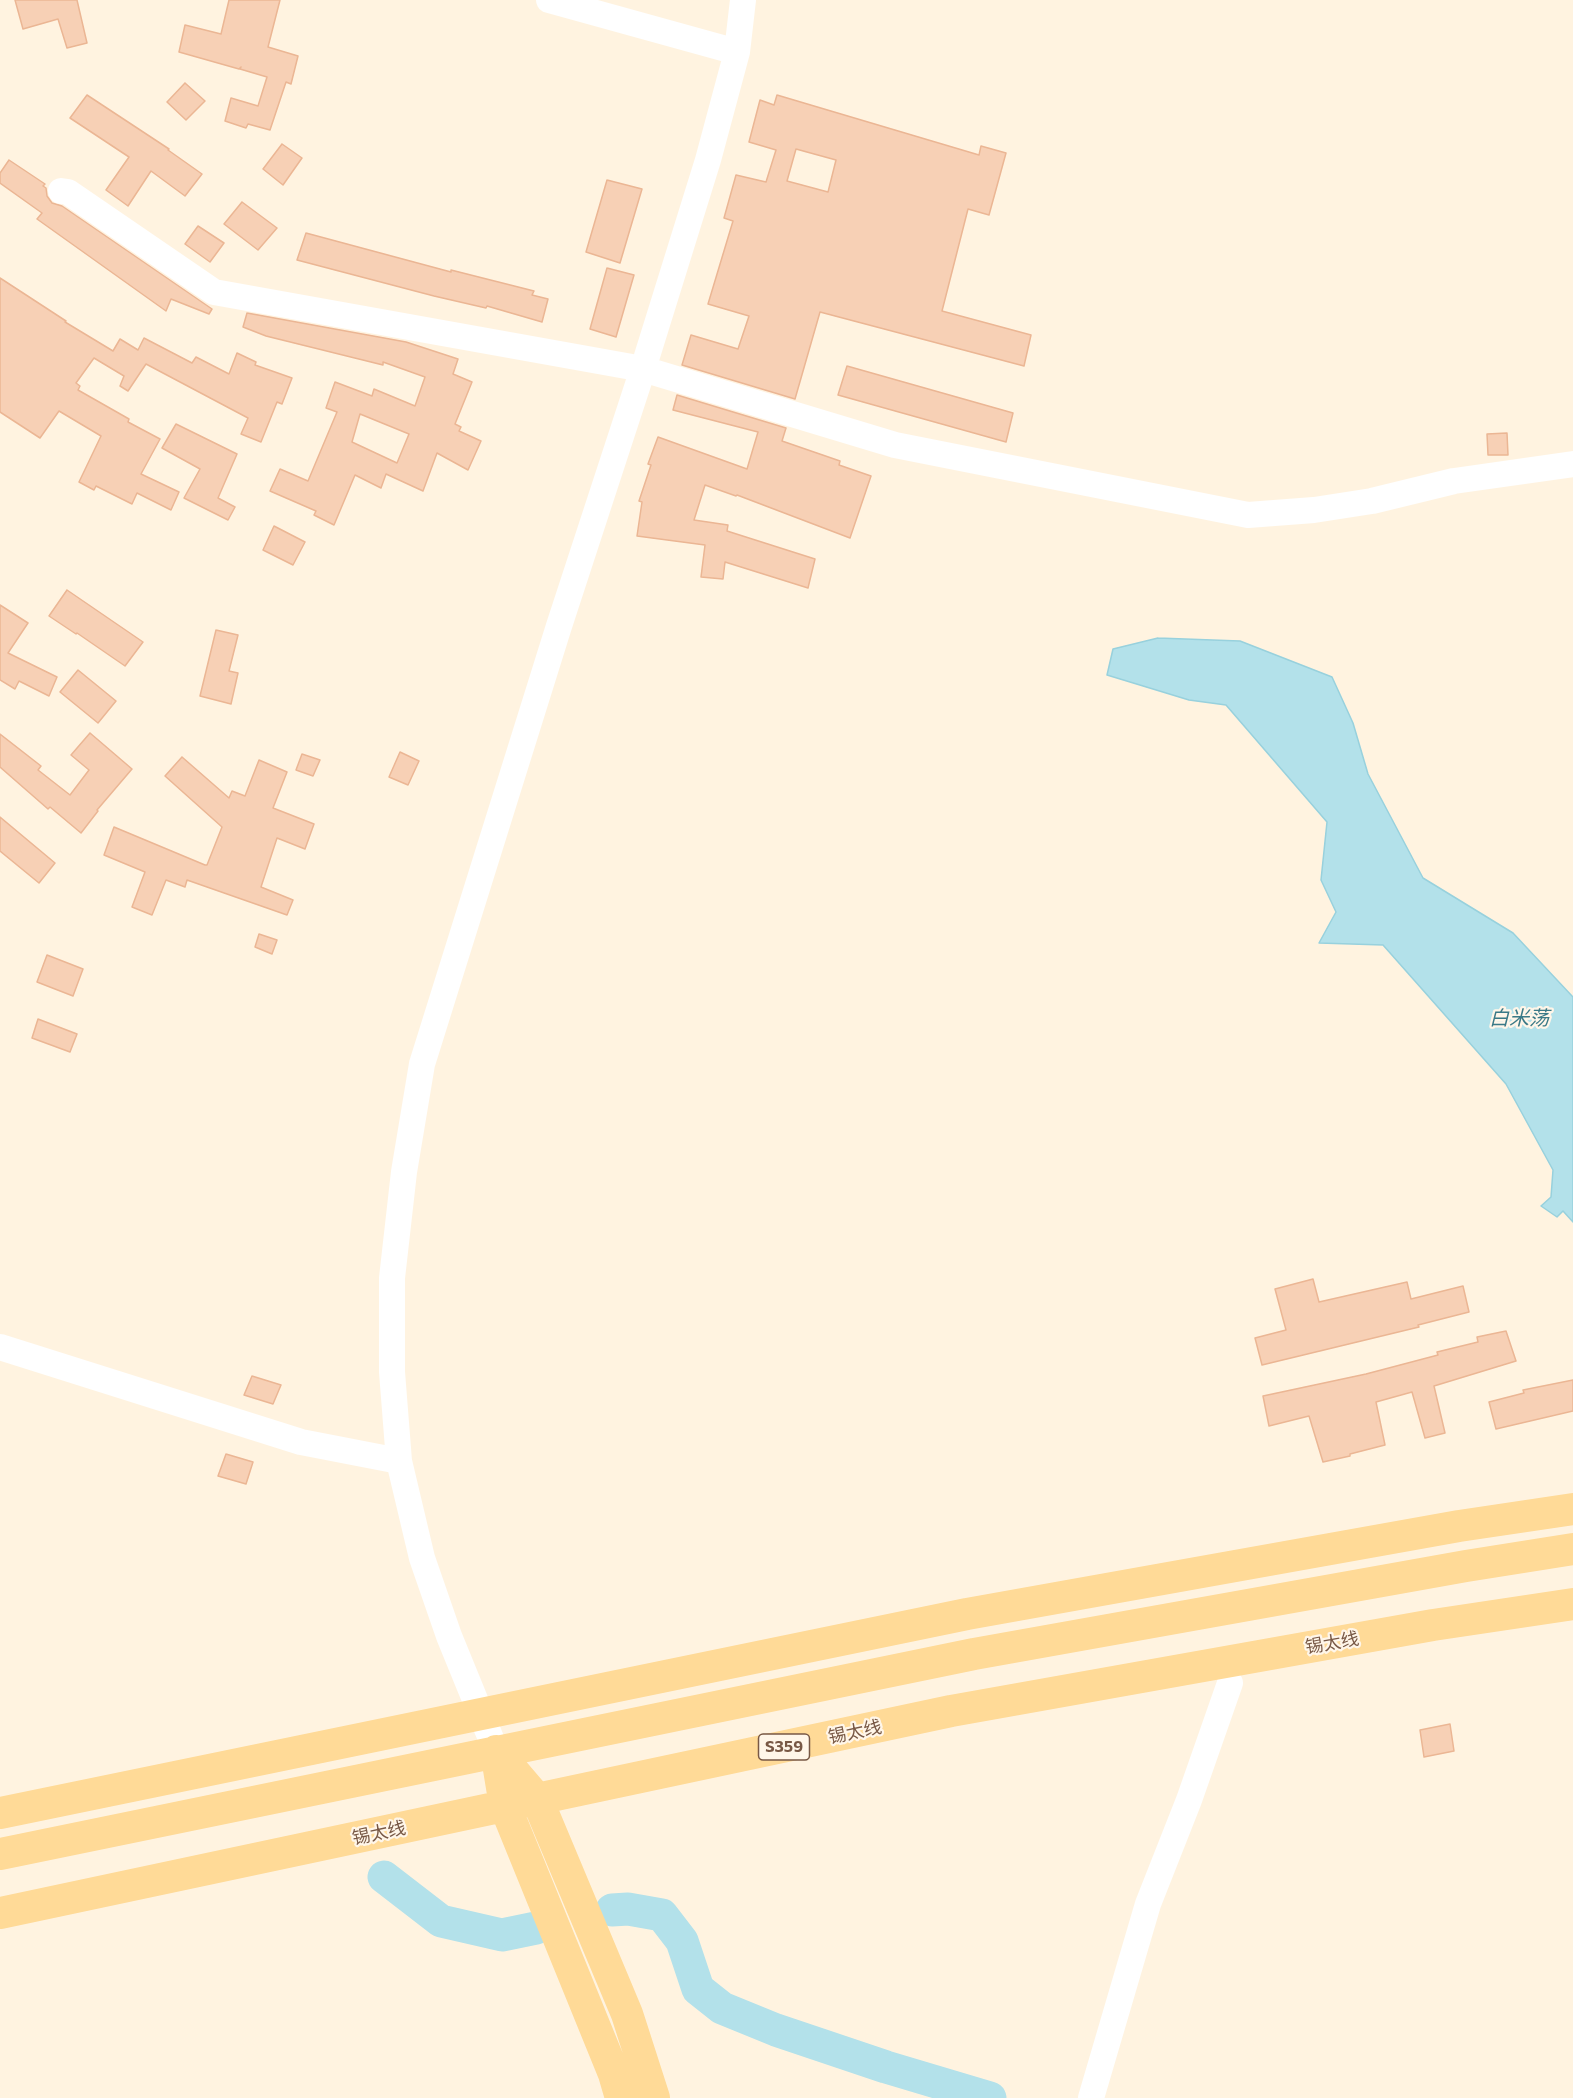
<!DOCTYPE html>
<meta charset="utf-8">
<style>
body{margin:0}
canvas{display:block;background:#fff3e0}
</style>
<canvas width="1573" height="2098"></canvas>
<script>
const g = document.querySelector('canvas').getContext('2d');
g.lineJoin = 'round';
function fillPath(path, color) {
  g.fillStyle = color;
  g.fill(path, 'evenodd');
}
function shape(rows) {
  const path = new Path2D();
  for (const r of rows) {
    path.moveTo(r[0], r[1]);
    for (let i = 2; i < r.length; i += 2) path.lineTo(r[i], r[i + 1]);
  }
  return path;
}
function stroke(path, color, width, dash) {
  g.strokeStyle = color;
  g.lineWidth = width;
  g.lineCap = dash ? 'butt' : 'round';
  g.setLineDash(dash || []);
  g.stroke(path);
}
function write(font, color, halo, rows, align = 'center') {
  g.font = font + ' Commissioner,"Noto Sans SC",sans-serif';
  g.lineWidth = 4.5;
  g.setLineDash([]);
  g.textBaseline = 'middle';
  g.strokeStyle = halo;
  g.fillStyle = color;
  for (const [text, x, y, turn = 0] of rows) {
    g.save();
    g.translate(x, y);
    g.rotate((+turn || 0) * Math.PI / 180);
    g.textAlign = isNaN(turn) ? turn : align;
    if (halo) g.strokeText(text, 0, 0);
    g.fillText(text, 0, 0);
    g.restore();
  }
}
const water = shape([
 [1158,638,1240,641,1332,677,1353,723,1368,774,1423,878,1513,933,1573,997,1573,1222,1563,1211,1557,1217,1541,1206,1551,1197,1553,1170,1506,1084,1383,945,1319,943,1336,912,1321,880,1327,822,1226,705,1189,700,1107,675,1113,649,1158,638]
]);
const river = shape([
 [384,1877,441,1921,502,1935,536,1928],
 [612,1910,628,1909,662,1915,682,1941,698,1989,722,2008,776,2030,886,2067,990,2098]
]);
const building = shape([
 [15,0,77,0,87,43,67,48,58,19,23,29,15,0],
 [229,0,280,0,268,47,298,56,291,84,286,82,270,130,248,124,246,128,225,121,231,98,258,106,267,77,240,69,241,67,239,69,179,52,185,25,221,34,229,0],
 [185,83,205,101,186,120,167,102,185,83],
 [87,95,169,149,168,150,202,174,185,196,151,171,128,206,106,190,129,157,70,118,87,95],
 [777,95,979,155,981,146,1006,153,989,215,968,209,942,311,1031,335,1024,366,820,312,795,399,682,365,691,335,738,349,749,316,708,304,733,221,724,218,736,175,766,182,776,150,749,142,760,100,774,105,777,95],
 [796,149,836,160,828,192,787,181,796,149],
 [282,144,302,158,283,185,263,169,282,144],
 [9,160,45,184,43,186,46,188,47,196,52,203,62,206,212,309,209,314,171,299,166,311,37,219,42,213,0,183,0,173,9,160],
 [607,180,642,189,620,263,586,252,607,180],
 [242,202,277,228,258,250,224,224,242,202],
 [198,226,224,243,210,262,185,244,198,226],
 [306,233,451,272,451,270,534,291,532,295,548,299,542,322,487,306,486,308,434,296,297,260,306,233],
 [607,268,634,275,616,337,590,329,607,268],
 [0,278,66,321,65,322,113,351,120,339,138,350,144,338,192,363,196,357,229,374,237,353,256,362,255,365,292,378,282,404,277,402,261,442,241,434,248,418,146,364,128,391,120,386,124,376,94,358,76,383,80,386,78,390,129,419,128,422,160,439,141,474,179,492,171,510,137,493,132,504,96,486,94,490,79,482,101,436,59,411,40,438,0,412,0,278],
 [247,313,406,342,458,359,453,374,472,382,455,424,461,427,459,431,481,441,468,470,437,453,423,491,386,474,381,488,355,475,334,525,314,515,316,511,270,491,280,469,308,481,337,412,326,408,335,382,372,396,374,389,415,406,425,377,383,362,383,365,266,336,243,327,247,313],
 [360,414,409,434,397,463,352,442,360,414],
 [847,366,1013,413,1006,442,838,395,847,366],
 [677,395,786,428,782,441,840,461,839,465,871,476,850,538,737,495,736,496,705,485,694,520,728,525,727,531,815,559,808,588,725,562,723,579,701,577,705,545,637,536,642,502,639,501,651,465,648,464,658,437,747,469,758,432,673,410,677,395],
 [176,424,237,454,218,498,235,507,228,520,184,498,200,469,162,448,176,424],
 [1507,433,1508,455,1488,455,1487,434,1507,433],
 [274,526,305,542,293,565,263,550,274,526],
 [67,590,143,642,125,666,77,633,76,634,49,616,67,590],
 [0,605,28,623,8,653,57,677,49,696,19,681,15,689,0,680,0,605],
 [216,630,238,635,229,671,238,673,231,704,200,696,216,630],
 [78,670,116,701,98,723,60,692,78,670],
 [90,733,132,769,97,810,98,811,81,833,50,807,48,809,0,767,0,734,41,766,38,770,70,795,89,770,71,755,90,733],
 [400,752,419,761,408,785,389,777,400,752],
 [302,754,320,760,313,776,296,770,302,754],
 [182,757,229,798,232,791,245,796,259,760,287,772,273,808,314,824,305,849,277,838,261,887,293,900,287,915,187,880,185,887,166,880,152,915,132,907,145,872,104,855,114,827,205,865,207,865,222,827,165,776,182,757],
 [0,817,55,863,39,883,0,851,0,817],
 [259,934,277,940,272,954,255,947,259,934],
 [47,955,83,969,73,996,37,982,47,955],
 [38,1019,77,1034,70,1052,32,1038,38,1019],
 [1313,1279,1319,1302,1407,1282,1411,1299,1463,1286,1469,1312,1418,1325,1419,1327,1262,1365,1255,1338,1286,1330,1275,1289,1313,1279],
 [1506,1331,1516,1361,1434,1386,1445,1433,1425,1438,1412,1392,1376,1402,1385,1445,1350,1454,1350,1456,1323,1462,1309,1416,1269,1426,1263,1396,1366,1374,1438,1355,1437,1352,1478,1342,1477,1337,1506,1331],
 [252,1376,281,1385,273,1404,244,1395,252,1376],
 [1573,1380,1573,1411,1496,1429,1489,1402,1524,1393,1523,1390,1573,1380],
 [226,1454,253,1462,246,1484,218,1476,226,1454],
 [1450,1724,1454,1751,1424,1757,1420,1730,1450,1724]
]);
const minor = shape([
 [549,0,737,52],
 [61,191,68,192,214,292,643,369,895,445,1248,515,1314,510,1372,501,1454,481,1573,464],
 [0,1347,301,1442,399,1461],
 [496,1751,449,1636,422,1558,399,1461,392,1372,392,1278,404,1172,422,1064,559,626,643,369,708,160,737,52,743,0],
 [1091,2098,1148,1904,1189,1800,1230,1683]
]);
const major = shape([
 [0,1813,967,1614,1459,1526,1573,1509],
 [0,1854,974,1654,1466,1566,1573,1549],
 [0,1913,951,1711,1433,1625,1573,1604],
 [621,2098,614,2074,505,1806,496,1751,537,1799,627,2014,654,2098]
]);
const shields = [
 [784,1747,51]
];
const shieldNames = [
 ["S359",784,1747]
];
const streetNames = [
 ["锡太线",1332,1643,-10],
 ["锡太线",855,1732,-12],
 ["锡太线",379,1833,-12]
];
const waterNames = [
 ["白米荡",1519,1018]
];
fillPath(water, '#b3e1ea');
stroke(water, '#98d1dd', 1.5);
stroke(river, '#b3e1ea', 33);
fillPath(building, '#f7d0b5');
stroke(building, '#ebb694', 1.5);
stroke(minor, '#fff', 26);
stroke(major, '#ffda97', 32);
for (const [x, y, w] of shields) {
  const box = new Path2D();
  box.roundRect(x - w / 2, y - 13, w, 26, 4.5);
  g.fillStyle = '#fff6e9';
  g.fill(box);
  stroke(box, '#785845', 1.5);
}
write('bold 16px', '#785845', null, shieldNames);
write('18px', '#785845', '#fff6e9', streetNames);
write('italic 20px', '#3a7987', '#fff6e9', waterNames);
</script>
